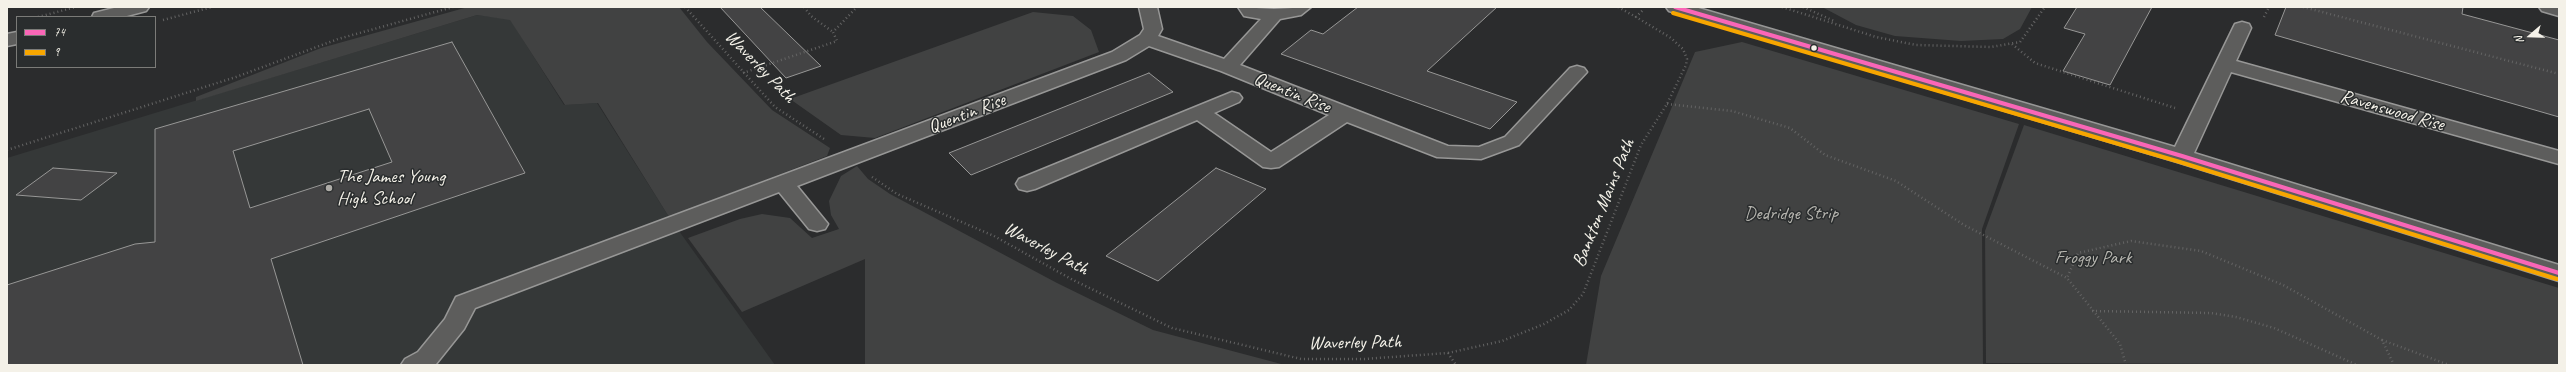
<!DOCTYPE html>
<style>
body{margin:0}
#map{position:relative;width:2566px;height:372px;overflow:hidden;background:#2b2c2d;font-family:Caveat,sans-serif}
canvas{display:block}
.frame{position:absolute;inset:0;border:8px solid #f4f1e8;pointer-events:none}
.legend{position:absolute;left:16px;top:16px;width:140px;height:52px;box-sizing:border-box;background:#2a2d2e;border:1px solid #7b7b78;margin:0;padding:5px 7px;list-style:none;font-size:12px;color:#f4f1e8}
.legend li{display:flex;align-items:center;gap:8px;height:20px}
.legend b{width:20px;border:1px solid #7b7b78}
.north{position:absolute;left:2510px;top:16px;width:40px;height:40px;-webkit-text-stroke:3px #2a2d2e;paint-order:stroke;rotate:250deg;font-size:11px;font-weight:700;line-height:16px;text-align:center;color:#f4f1e8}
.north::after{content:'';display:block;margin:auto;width:14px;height:18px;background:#f4f1e8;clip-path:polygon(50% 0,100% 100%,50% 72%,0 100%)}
</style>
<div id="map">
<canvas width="2566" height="372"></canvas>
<div class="frame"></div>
<ul class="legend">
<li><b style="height:5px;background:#fa66b7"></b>74</li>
<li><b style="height:5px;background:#f7a600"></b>9</li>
</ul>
<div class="north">N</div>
</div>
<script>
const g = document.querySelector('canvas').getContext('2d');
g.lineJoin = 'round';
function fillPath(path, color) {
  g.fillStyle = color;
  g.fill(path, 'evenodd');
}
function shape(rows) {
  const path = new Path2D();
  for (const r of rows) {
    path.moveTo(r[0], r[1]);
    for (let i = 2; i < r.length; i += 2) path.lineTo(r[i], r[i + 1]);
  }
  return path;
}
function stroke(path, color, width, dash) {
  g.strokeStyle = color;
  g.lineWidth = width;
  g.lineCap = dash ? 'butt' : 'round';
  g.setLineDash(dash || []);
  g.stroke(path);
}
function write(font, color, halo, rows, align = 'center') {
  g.font = font + ' Caveat,sans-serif';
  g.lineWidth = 3;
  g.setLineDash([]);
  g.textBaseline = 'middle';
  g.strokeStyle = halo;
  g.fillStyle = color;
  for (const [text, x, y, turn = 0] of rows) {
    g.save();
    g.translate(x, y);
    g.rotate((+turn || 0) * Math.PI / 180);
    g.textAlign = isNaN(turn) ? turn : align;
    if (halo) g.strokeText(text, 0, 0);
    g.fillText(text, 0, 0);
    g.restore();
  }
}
const built = shape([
 [477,15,510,19,564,105,597,103,669,217,775,365,7,365,7,158]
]);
const green = shape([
 [468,7,679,7,707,42,772,110,830,148,827,156,669,217,598,103,565,105,510,20,477,15,196,101,196,97,321,48],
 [1822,7,2032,7,2020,29,2003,39,1961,41,1895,36,1856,25],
 [1033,12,1073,16,1091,30,1099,52,875,138,841,135,790,99],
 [1742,42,2019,124,1982,229,1983,364,1986,365,1586,365,1601,276,1695,52],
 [2024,125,2559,288,2559,365,1986,363,1985,231],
 [857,166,868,179,890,194,1057,283,1153,330,1285,365,865,365,865,259,742,312,688,238,740,219,762,214,790,218,812,238,839,229,831,215,829,201,841,176]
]);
const building = shape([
 [720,7,760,7,821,66,786,78,720,7],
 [1358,7,1497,7,1427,71,1517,102,1490,129,1281,54,1311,30,1323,34,1358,7],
 [2077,7,2152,7,2110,85,2063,71,2085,34,2064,28,2077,7],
 [2286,7,2463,7,2462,14,2559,40,2559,117,2275,35,2286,7],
 [452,42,525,173,271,259,303,365,7,365,7,285,135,244,155,242,155,129,452,42],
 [369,109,392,162,250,208,233,151,369,109],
 [1149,73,1173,92,971,175,949,153,1149,73],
 [53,168,117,173,81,200,16,195,53,168],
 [1216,168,1266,189,1158,281,1106,256,1216,168]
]);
const path = shape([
 [685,7,775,107,824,139],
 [804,7,811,16,833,32],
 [1618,7,1636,17],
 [1782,7,1876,37,1916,45,1991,47,2020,42,2045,7],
 [1803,7,1834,21],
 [2303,7,2559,74],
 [38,17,76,7],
 [2264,17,2269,7],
 [163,20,212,7],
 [2012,44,2035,63,2175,108],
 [743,73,837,41,833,32,857,7],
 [1667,104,1732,111,1790,128,1825,155,1896,181,1964,225,2067,278],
 [7,150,236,77,338,39,453,7],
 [872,177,897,194,994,236,1073,280,1172,328,1301,359,1364,359,1448,353,1456,365],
 [2092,311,2211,313,2236,317,2274,328,2357,365],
 [2382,340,2449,365],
 [1448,353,1502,341,1544,324,1569,310,1583,294,1641,145,1667,104,1686,65,1687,59,1683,49,1671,38,1636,17,1643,10],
 [2126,365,2120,344,2067,278,2078,253,2131,241,2201,251,2283,285,2382,340,2394,365]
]);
const minor = shape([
 [118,7,149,7,146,11,123,17,92,17,94,13,118,7],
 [1139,7,1157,7,1162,29,1158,36,1224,59,1261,19,1244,16,1238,7,1274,9,1311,7,1301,15,1280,19,1240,65,1448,146,1479,147,1505,137,1570,68,1577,66,1584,68,1587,72,1519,145,1481,159,1437,157,1347,122,1279,167,1271,168,1263,167,1197,120,1035,189,1027,191,1019,189,1016,184,1019,179,1232,92,1239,94,1242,98,1239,102,1214,113,1271,152,1329,115,1221,71,1149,46,1126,60,797,186,828,224,825,229,817,231,809,229,779,192,475,308,464,329,436,364,401,365,405,359,418,352,445,319,456,297,1112,52,1140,35,1144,29,1139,7],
 [1666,7,1695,7,2175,147,2233,28,2235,24,2242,22,2249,24,2251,28,2236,61,2559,151,2559,164,2231,72,2194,153,2559,265,2559,281,2174,161,1669,11,1666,7],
 [2539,7,2559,7,2559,16,2542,11,2539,7],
 [17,32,17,44,7,46,7,34,17,32]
]);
const bus1 = shape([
 [1675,7,2182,156,2559,273]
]);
const bus2 = shape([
 [1673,13,2180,162,2557,279]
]);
const markers = [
 [1814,48,3.5,"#f4f1e8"],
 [329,188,4,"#aeaca7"]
];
const streetNames = [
 ["Waverley Path",760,67,46],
 ["Quentin Rise",1292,93,22],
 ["Ravenswood Rise",2392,111,16],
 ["Quentin Rise",967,114,-21],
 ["Bankton Mains Path",1604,203,-68],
 ["Waverley Path",1046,249,28],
 ["Waverley Path",1355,343,-1]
];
const poiNames = [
 ["The James Young",337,177],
 ["High School",337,199]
];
const parkNames = [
 ["Dedridge Strip",1791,214],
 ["Froggy Park",2093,258]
];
fillPath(built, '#353838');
fillPath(green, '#414242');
fillPath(building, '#434344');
stroke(building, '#979796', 1);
stroke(minor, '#979796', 3);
stroke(path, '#646464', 2.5, [1, 3]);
fillPath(minor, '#5d5d5c');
stroke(bus1, '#fa66b7', 4);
stroke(bus2, '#f7a600', 4);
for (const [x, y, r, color] of markers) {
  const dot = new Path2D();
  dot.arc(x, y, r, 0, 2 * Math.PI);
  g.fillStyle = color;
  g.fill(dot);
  stroke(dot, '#2a2d2e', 1.5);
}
write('19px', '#f4f1e8', '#2a2d2e', streetNames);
write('19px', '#f4f1e8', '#2a2d2e', poiNames, 'left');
write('19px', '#b6b5af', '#2a2d2e', parkNames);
</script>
